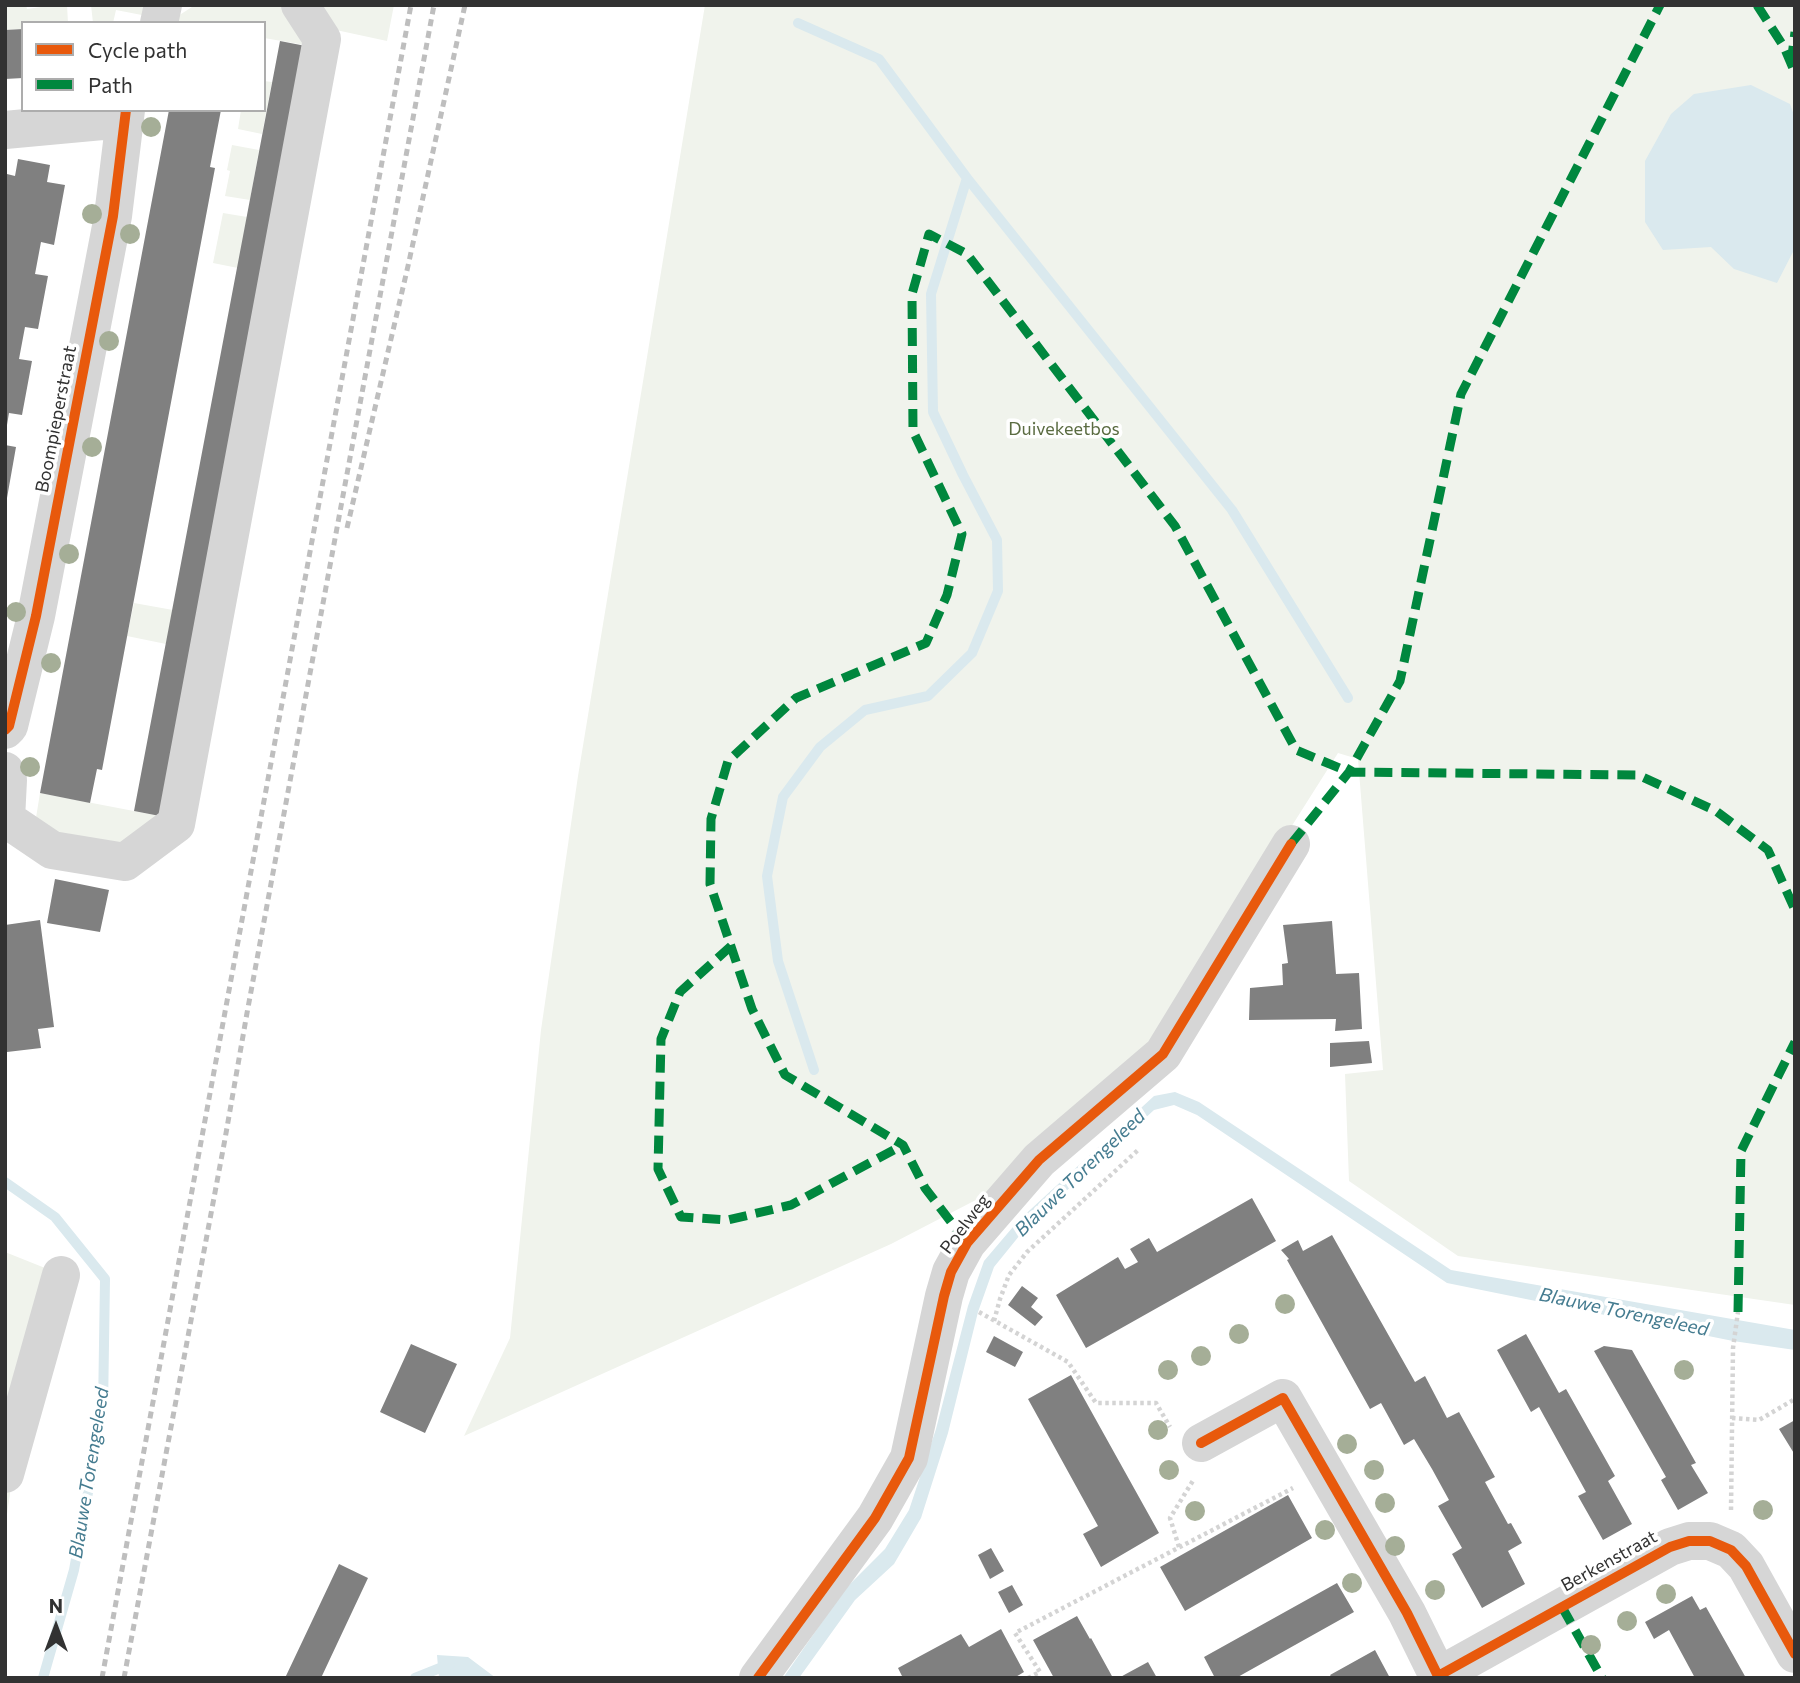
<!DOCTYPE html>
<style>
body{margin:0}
#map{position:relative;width:1800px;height:1683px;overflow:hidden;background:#fff;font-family:Commissioner,sans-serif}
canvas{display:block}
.frame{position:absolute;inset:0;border:7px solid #323232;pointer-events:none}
.legend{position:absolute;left:21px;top:21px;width:245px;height:91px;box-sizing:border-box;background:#fff;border:2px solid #adadad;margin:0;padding:9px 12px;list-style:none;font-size:21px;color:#323232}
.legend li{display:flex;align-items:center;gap:14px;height:35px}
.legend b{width:35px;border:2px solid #adadad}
.north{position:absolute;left:21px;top:1592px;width:70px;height:70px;-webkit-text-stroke:5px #fff;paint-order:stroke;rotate:0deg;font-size:19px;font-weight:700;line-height:28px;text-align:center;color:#323232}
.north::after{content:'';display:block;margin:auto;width:24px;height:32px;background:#323232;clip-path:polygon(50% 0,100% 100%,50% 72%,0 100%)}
</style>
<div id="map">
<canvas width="1800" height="1683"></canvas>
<div class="frame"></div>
<ul class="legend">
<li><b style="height:9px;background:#e8590c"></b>Cycle path</li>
<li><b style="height:9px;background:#00873e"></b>Path</li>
</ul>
<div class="north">N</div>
</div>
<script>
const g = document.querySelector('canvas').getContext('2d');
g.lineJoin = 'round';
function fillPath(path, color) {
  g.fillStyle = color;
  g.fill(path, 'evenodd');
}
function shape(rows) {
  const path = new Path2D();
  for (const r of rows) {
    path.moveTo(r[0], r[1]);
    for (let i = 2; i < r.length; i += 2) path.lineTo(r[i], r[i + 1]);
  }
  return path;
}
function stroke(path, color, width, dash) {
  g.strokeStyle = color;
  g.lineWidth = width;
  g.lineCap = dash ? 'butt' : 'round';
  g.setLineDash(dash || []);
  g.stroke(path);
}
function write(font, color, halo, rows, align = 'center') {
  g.font = font + ' Commissioner,sans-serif';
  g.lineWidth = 7;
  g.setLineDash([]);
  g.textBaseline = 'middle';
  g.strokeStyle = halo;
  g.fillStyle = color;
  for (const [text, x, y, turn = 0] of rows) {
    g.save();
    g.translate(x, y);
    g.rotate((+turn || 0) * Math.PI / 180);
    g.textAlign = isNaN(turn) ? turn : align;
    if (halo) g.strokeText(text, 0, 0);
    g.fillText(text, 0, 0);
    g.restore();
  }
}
const green = shape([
 [5,5,26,5,27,9,41,7,42,5,67,5,68,23,23,23,23,29,5,30],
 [91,5,149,5,147,16,116,10,113,23,93,23],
 [195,5,282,5,305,45,264,38,264,23,177,22,178,16],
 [318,5,394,5,387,41,336,30],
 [705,5,1795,5,1795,1305,1458,1256,1349,1181,1345,1074,1383,1070,1358,759,1338,753,1129,1083,999,1188,891,1244,464,1436,510,1338,541,1030,578,776],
 [264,81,272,82,262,134,238,129,241,110,264,110],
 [232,145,259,150,250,200,225,196,230,171,227,170],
 [223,213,247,217,238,268,213,263],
 [134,603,173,610,166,644,127,636],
 [40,793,165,817,117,850,57,838,35,824],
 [5,1252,65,1276,13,1473,5,1528]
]);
const water = shape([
 [1751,85,1790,104,1795,118,1795,248,1777,283,1734,269,1711,247,1663,250,1645,222,1645,161,1671,114,1694,94],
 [1175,1092,1199,1102,1451,1270,1795,1330,1795,1350,1733,1341,1447,1283,1197,1115,1174,1105,1154,1110,1024,1230,994,1267,978,1312,948,1433,921,1518,894,1564,855,1600,799,1678,783,1678,845,1589,885,1549,909,1510,936,1429,968,1306,984,1261,1018,1221,1154,1096],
 [437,1655,468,1657,496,1678,439,1678]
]);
const stream = shape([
 [798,23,879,59,967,178,1232,510,1348,698],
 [814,1070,778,961,767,876,783,797,820,747,865,710,928,696,972,653,998,591,997,540,963,475,933,412,931,294,967,178],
 [5,1182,55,1217,105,1279,103,1409,74,1570,43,1678],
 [415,1678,450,1664]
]);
const building = shape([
 [23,29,23,78,5,79,5,30],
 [280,41,311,47,165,817,134,811],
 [169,110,221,110,210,167,215,168,102,770,97,769,90,803,40,793],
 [18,159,50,165,47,182,65,185,54,245,41,242,35,274,48,276,38,329,25,327,19,359,32,361,22,415,9,413,7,425,5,424,5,182,7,174,15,176],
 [5,445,16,447,7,498,5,498],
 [55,879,109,890,100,932,47,923],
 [40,920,54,1027,38,1029,41,1048,7,1052,5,1040,5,925],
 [1332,921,1336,974,1359,973,1362,1029,1335,1031,1336,1019,1249,1020,1250,988,1283,985,1282,964,1288,963,1283,925],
 [1369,1041,1372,1063,1330,1067,1330,1043],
 [1252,1198,1276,1241,1086,1348,1056,1295,1118,1257,1125,1269,1138,1262,1130,1249,1149,1238,1157,1252],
 [1332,1235,1415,1382,1425,1376,1447,1418,1459,1412,1495,1477,1485,1482,1508,1524,1511,1523,1522,1543,1508,1551,1525,1584,1482,1608,1452,1554,1462,1548,1438,1506,1449,1500,1432,1469,1414,1439,1404,1445,1381,1403,1370,1409,1287,1260,1289,1259,1281,1250,1298,1240,1303,1251],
 [1022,1286,1038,1298,1031,1307,1043,1317,1035,1326,1008,1305],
 [1526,1334,1559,1393,1566,1389,1615,1476,1608,1481,1632,1524,1603,1540,1578,1496,1586,1492,1539,1407,1531,1412,1497,1350],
 [994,1336,1023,1352,1015,1367,986,1352],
 [411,1344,457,1364,425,1433,380,1412],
 [1604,1346,1632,1350,1696,1463,1691,1465,1708,1493,1678,1510,1661,1480,1666,1477,1594,1351],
 [1071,1375,1159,1533,1101,1567,1083,1534,1098,1526,1028,1399],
 [1795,1420,1795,1455,1779,1429],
 [1288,1495,1312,1538,1185,1611,1160,1567],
 [991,1548,1004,1571,990,1579,978,1555],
 [339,1564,368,1578,321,1678,285,1678],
 [1337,1583,1354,1612,1236,1678,1215,1678,1204,1657],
 [1012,1585,1023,1605,1009,1613,998,1592],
 [1692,1596,1700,1610,1706,1607,1746,1678,1695,1678,1669,1630,1654,1639,1645,1622],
 [1077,1616,1090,1639,1091,1638,1113,1678,1054,1678,1033,1640],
 [1001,1629,1024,1672,1014,1678,903,1678,898,1668,961,1634,969,1647],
 [1375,1650,1390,1678,1332,1678,1330,1675],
 [1148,1662,1157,1678,1119,1678,1124,1675]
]);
const path = shape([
 [979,1312,1068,1362,1096,1403,1156,1403,1170,1427],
 [994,1321,1000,1299,1009,1275,1027,1252,1138,1150],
 [1732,1418,1759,1420,1795,1399],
 [1731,1510,1733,1348,1738,1312],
 [1179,1547,1170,1518,1194,1479],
 [1028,1678,1040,1672,1015,1633,1293,1488]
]);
const minor = shape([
 [159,23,163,5],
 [5,130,124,119],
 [5,730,9,726,36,616,113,216,126,110],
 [5,771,8,780,6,819,52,850,125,862,176,824,322,39,300,5],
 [1201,1443,1283,1398,1407,1613,1438,1676,1670,1547,1689,1541,1710,1541,1731,1550,1746,1566,1795,1654],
 [5,1474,61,1275],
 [758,1678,875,1518,909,1458,944,1296,951,1272,967,1243,1039,1160,1163,1054,1291,844]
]);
const rail = shape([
 [347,528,408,266,465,5],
 [102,1678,411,5],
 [124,1678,225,1139,247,1013,434,5]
]);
const quiet = shape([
 [1757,5,1784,47,1795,73],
 [1791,64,1795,32],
 [1291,844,1349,772,1400,681,1461,394,1660,5],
 [731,946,680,992,661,1039,658,1169,681,1217,728,1220,791,1205,903,1145],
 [967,1243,925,1188,903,1145,785,1075,752,1009,710,884,711,819,728,761,796,698,926,643,947,595,962,534,913,431,912,294,929,234,967,254,1175,526,1296,750,1349,772,1638,775,1716,811,1768,850,1795,910],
 [1738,1312,1741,1151,1795,1042],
 [1562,1607,1602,1678]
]);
const cycleway = shape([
 [5,730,9,726,36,616,113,216,126,110],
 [1201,1443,1283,1398,1407,1613,1438,1676,1670,1547,1689,1541,1710,1541,1731,1550,1746,1566,1795,1654],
 [758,1678,875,1518,909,1458,944,1296,951,1272,967,1243,1039,1160,1163,1054,1291,844]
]);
const trees = [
 [151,127],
 [92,214],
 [130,234],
 [109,341],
 [92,447],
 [69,554],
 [16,612],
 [51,663],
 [30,767],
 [1285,1304],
 [1239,1334],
 [1201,1356],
 [1168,1370],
 [1684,1370],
 [1158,1430],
 [1347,1444],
 [1169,1470],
 [1374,1470],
 [1385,1503],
 [1763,1510],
 [1195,1511],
 [1325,1530],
 [1395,1546],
 [1352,1583],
 [1435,1590],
 [1666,1594],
 [1627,1621],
 [1591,1645]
];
const streetNames = [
 ["Boompieperstraat",56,419,-79],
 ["Poelweg",965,1224,-53],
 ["Berkenstraat",1609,1561,-29]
];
const parkNames = [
 ["Duivekeetbos",1064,429]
];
const waterNames = [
 ["Blauwe Torengeleed",1080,1173,-44],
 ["Blauwe Torengeleed",1624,1312,12],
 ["Blauwe Torengeleed",89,1473,-81]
];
fillPath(green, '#f0f3ec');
fillPath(water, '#dae9ee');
stroke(stream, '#dae9ee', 10);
fillPath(building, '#808080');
stroke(path, '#d4d4d4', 4.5, [3.5, 3.5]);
stroke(minor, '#d6d6d6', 38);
stroke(rail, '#bebebe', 5, [7, 5]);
stroke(quiet, '#00873e', 9, [18, 9]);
stroke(cycleway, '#e8590c', 10);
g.fillStyle = '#a5ae97';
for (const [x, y] of trees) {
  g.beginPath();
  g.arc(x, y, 10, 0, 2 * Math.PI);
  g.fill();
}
write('18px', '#323232', '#fff', streetNames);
write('18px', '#5b6c42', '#fff', parkNames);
write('italic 19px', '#457c90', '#fff', waterNames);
</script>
